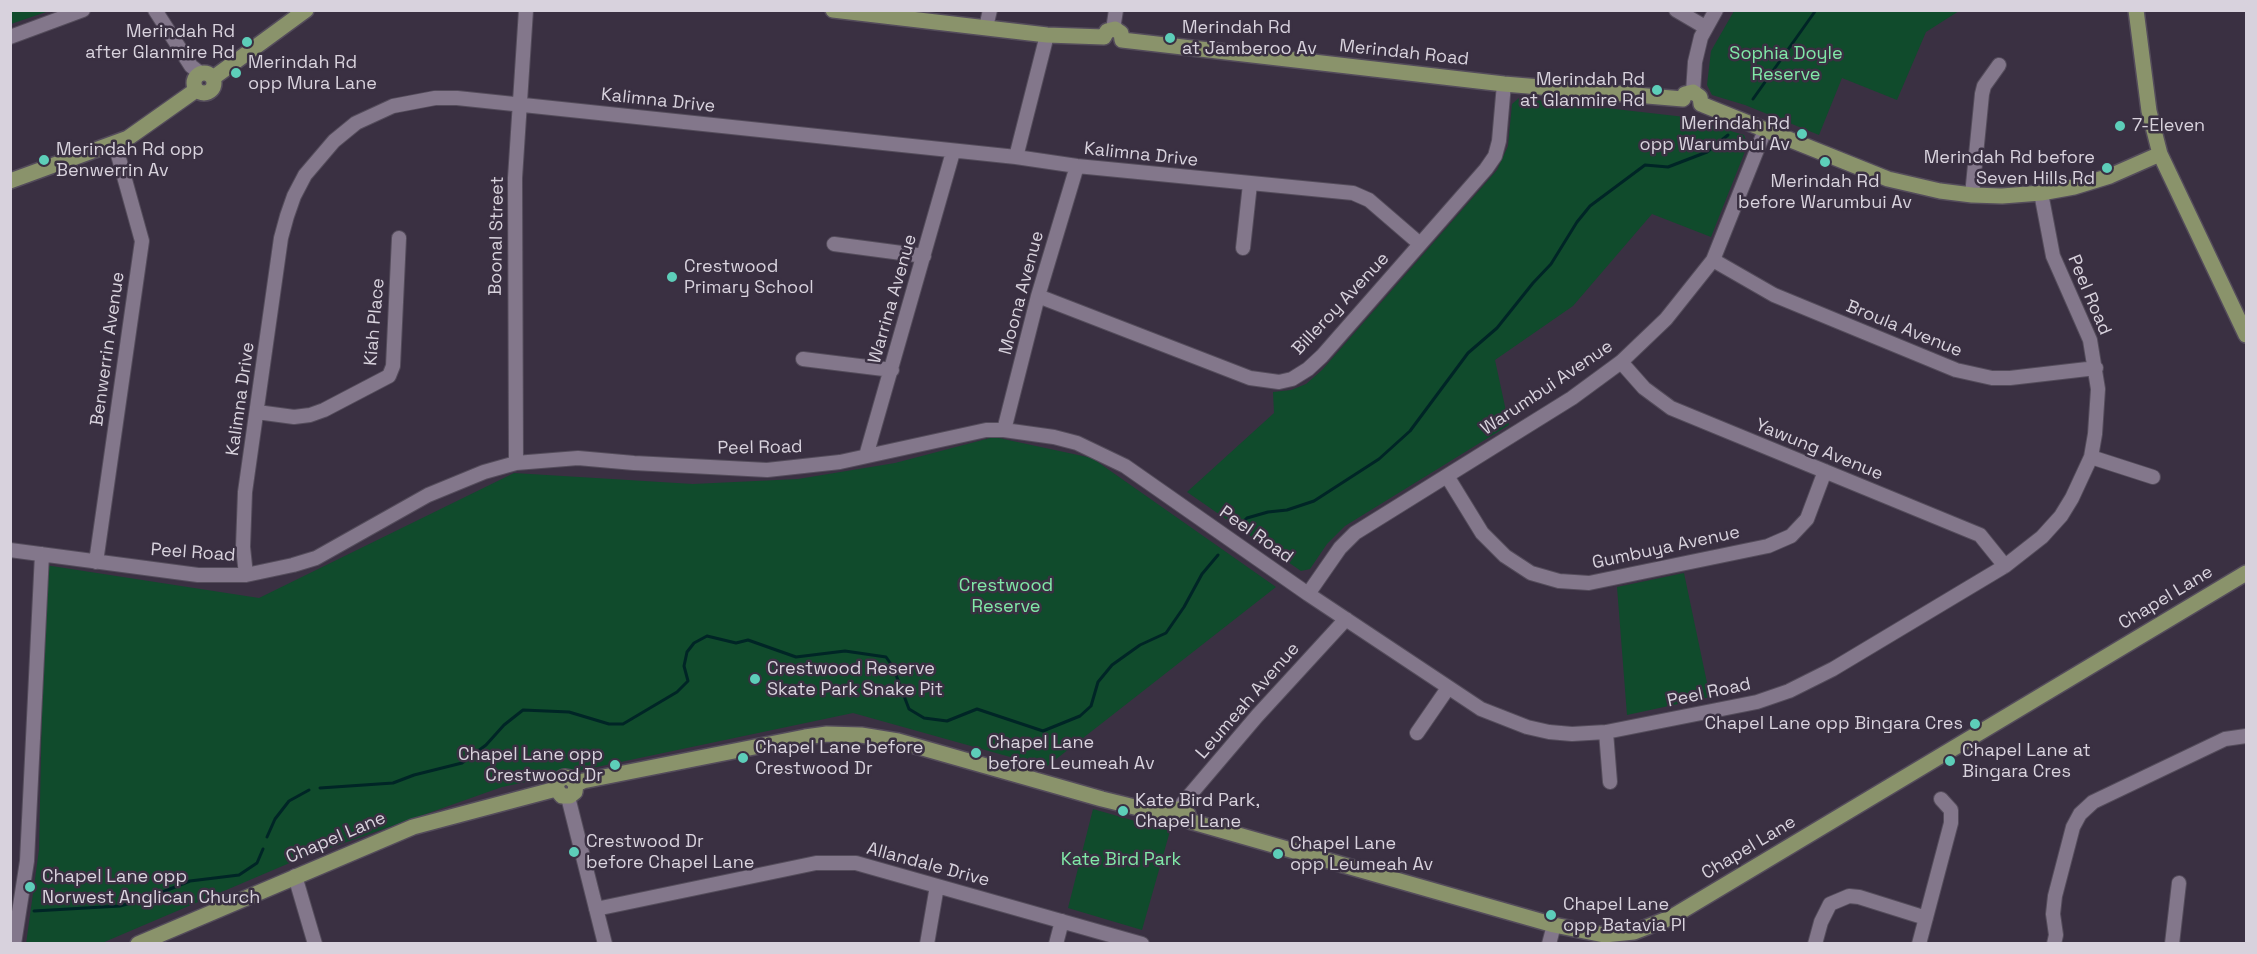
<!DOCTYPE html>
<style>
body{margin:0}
#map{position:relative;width:2257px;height:954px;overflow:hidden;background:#3a3042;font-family:"Space Grotesk",sans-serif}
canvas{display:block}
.frame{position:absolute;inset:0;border:12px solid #d8d2dd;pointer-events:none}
</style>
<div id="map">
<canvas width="2257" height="954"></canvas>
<div class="frame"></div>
</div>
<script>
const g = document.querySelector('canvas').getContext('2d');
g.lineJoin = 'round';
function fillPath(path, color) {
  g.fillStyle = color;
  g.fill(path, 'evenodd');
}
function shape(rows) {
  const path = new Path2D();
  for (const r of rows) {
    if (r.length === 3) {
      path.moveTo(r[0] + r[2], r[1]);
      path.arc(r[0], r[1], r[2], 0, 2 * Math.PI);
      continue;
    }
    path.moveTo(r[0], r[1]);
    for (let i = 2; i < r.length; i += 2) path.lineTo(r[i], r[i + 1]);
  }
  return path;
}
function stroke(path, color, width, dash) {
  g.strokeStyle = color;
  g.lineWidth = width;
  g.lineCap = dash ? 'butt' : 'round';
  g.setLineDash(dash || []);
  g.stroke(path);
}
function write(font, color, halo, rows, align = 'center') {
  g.font = font + ' "Space Grotesk",sans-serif';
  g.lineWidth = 5;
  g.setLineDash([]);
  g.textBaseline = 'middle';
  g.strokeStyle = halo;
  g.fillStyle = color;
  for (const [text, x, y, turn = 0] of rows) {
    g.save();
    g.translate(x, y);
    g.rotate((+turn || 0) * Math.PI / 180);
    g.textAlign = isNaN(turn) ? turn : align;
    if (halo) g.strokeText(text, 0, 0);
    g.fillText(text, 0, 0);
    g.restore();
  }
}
const green = shape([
 [11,10,49,10,49,11,11,24],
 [1734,11,1734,10,1959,11,1926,32,1897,100,1842,78,1819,135,1745,105,1712,95,1707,85,1711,51],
 [1519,98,1685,117,1744,135,1748,144,1711,237,1652,214,1573,306,1495,360,1509,425,1345,526,1327,544,1310,569,1301,571,1187,492,1274,413,1273,392,1291,390,1306,384,1322,370,1497,170,1508,146,1512,104],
 [994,437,1092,458,1276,587,1046,767,853,713,502,787,299,859,102,943,26,944,39,850,45,565,259,598,514,473,693,484,798,479,895,463],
 [1684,573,1710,697,1627,715,1617,587],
 [1093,809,1170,831,1142,930,1068,908]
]);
const stream = shape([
 [1753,99,1816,10],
 [1240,525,1247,518,1268,512,1287,510,1314,501,1379,459,1410,431,1468,353,1497,328,1533,283,1551,264,1577,222,1590,206,1645,165,1668,167,1707,152,1728,135],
 [320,788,393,783,414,775,462,763,486,745,504,725,523,710,569,712,609,724,623,724,677,692,688,681,684,666,687,652,694,643,707,636,736,643,748,640,796,657,845,651,886,657,893,667,909,709,924,718,947,721,977,709,1043,731,1080,716,1091,706,1098,682,1112,665,1140,645,1166,633,1184,607,1202,574,1218,555],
 [267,837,275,819,289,801,309,790],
 [34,911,120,906,145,899,190,881,239,875,257,863,263,849]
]);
const minor = shape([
 [155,10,191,66,200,73],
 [1676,10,1705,27],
 [986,27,990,10],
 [1115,29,1114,23,1116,10],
 [10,37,83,10],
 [1693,92,1695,62,1701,37,1716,10],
 [1016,157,1047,35],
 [1972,195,1982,94,1984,86,1999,65],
 [834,244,924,256],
 [1243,248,1250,184],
 [1713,260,1774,295,1956,370,1992,378,2010,378,2096,368],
 [1038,296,1250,378,1279,382,1292,379,1308,369,1322,356,1486,169,1495,156,1499,141,1504,84],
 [803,359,892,370],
 [1621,362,1644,388,1671,408,1980,535,2005,566],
 [257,412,294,417,310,415,324,410,389,376,393,366,399,238],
 [1004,430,1038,296,1077,166],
 [866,456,953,152],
 [2091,457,2153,477],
 [516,463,515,178,526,10],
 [1447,476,1482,533,1505,556,1531,573,1559,581,1589,583,1768,546,1791,536,1807,519,1825,471],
 [10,550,198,575,246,575,293,565,316,558,428,495,484,472,516,463,578,458,634,463,767,470,840,462,986,430,1004,430,1054,437,1077,443,1125,466,1308,594,1481,709,1527,727,1549,732,1572,734,1606,732,1757,702,1789,691,1833,669,2005,566,2042,537,2061,516,2072,498,2091,457,2095,434,2098,389,2090,340,2053,256,2041,193],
 [96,562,142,241,115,144],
 [246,575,243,547,245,492,281,238,287,216,294,196,305,175,334,141,356,123,393,106,435,98,457,98,1016,157,1077,166,1353,193,1369,200,1420,244],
 [1308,594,1340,548,1355,533,1572,398,1621,362,1666,319,1713,260,1765,130],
 [1606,732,1610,782],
 [1417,733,1448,688],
 [568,797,605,944],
 [1181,809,1183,803,1257,716,1346,619],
 [295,876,315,944],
 [596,909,816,863,856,863,1142,944],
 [14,944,27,861,42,554],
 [927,944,937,886],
 [1056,944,1062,921],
 [1549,944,1554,925],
 [1815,944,1821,922,1830,904,1849,896,1859,897,1926,918],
 [1919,944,1951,823,1951,810,1941,799],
 [2054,944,2056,935,2053,914,2055,896,2073,827,2080,814,2093,802,2225,739,2246,736],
 [2172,944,2179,883]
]);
const major = shape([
 [833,10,1047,35,1104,37],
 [2136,10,2149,111,2160,154,2246,335],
 [1104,37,1107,31,1115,29,1121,33,1122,40],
 [1122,40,1504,84,1683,99],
 [204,83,10],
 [213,78,306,10],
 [1683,99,1685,94,1693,92,1700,97,1701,104],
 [1701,104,1888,179,1940,191,1972,195,2002,196,2041,193,2074,187,2110,176,2160,154],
 [10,181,128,138,196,90],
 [576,784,583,781,805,737,827,734,861,735,898,741,1102,799,1171,816],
 [556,789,562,796,570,796,575,792,576,784],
 [556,789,558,781,564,777,570,778,576,784],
 [1171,816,1178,809,1184,810,1188,814,1189,821],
 [1189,821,1554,925,1604,935,1634,932,1670,918,2246,573],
 [138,944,413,827,556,789]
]);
const markers = [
 [1170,38,6,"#5dceb9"],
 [247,42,6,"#5dceb9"],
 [236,73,6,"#5dceb9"],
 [1657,90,6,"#5dceb9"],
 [2120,126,6,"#5dceb9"],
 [1802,134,6,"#5dceb9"],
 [44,160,6,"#5dceb9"],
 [1825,162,6,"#5dceb9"],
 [2107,168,6,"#5dceb9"],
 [672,277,6,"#5dceb9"],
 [755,679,6,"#5dceb9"],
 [1975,724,6,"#5dceb9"],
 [976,753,6,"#5dceb9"],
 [743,758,6,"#5dceb9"],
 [1950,761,6,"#5dceb9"],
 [615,765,6,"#5dceb9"],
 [1123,811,6,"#5dceb9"],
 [574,852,6,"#5dceb9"],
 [1278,854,6,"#5dceb9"],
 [30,887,6,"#5dceb9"],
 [1551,915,6,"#5dceb9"]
];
const poiNames = [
 ["Merindah Rd",1182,28],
 ["at Jamberoo Av",1182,49],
 ["Merindah Rd",235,32,"right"],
 ["after Glanmire Rd",235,53,"right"],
 ["Merindah Rd",248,63],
 ["opp Mura Lane",248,84],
 ["Merindah Rd",1645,80,"right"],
 ["at Glanmire Rd",1645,101,"right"],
 ["Merindah Rd",1790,124,"right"],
 ["opp Warumbui Av",1790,145,"right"],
 ["7-Eleven",2132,126],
 ["Merindah Rd opp",56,150],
 ["Benwerrin Av",56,171],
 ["Merindah Rd before",2095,158,"right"],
 ["Seven Hills Rd",2095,179,"right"],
 ["Merindah Rd",1825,182,"center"],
 ["before Warumbui Av",1825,203,"center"],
 ["Crestwood",684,267],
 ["Primary School",684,288],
 ["Crestwood Reserve",767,669],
 ["Skate Park Snake Pit",767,690],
 ["Chapel Lane opp Bingara Cres",1963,724,"right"],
 ["Chapel Lane",988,743],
 ["before Leumeah Av",988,764],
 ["Chapel Lane before",755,748],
 ["Crestwood Dr",755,769],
 ["Chapel Lane at",1962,751],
 ["Bingara Cres",1962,772],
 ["Chapel Lane opp",603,755,"right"],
 ["Crestwood Dr",603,776,"right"],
 ["Kate Bird Park,",1135,801],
 ["Chapel Lane",1135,822],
 ["Crestwood Dr",586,842],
 ["before Chapel Lane",586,863],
 ["Chapel Lane",1290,844],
 ["opp Leumeah Av",1290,865],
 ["Chapel Lane opp",42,877],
 ["Norwest Anglican Church",42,898],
 ["Chapel Lane",1563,905],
 ["opp Batavia Pl",1563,926]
];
const streetNames = [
 ["Merindah Road",1404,53,6],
 ["Kalimna Drive",658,101,6],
 ["Kalimna Drive",1141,155,6],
 ["Boonal Street",497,236,-89],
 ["Moona Avenue",1022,293,-75],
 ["Peel Road",2089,295,67],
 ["Warrina Avenue",893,299,-74],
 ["Billeroy Avenue",1341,304,-47],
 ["Kiah Place",375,322,-85],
 ["Broula Avenue",1904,329,22],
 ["Benwerrin Avenue",108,349,-82],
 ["Warumbui Avenue",1547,388,-34],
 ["Kalimna Drive",241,399,-82],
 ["Peel Road",760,448,-1],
 ["Yawung Avenue",1819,450,22],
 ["Peel Road",1256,535,35],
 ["Gumbuya Avenue",1666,548,-12],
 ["Peel Road",193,553,4],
 ["Chapel Lane",2166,598,-31],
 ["Peel Road",1709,693,-12],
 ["Leumeah Avenue",1248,701,-49],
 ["Chapel Lane",336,838,-23],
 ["Chapel Lane",1749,848,-31],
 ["Allandale Drive",928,865,15]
];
const parkNames = [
 ["Sophia Doyle",1786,54],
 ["Reserve",1786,75],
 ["Crestwood",1006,586],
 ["Reserve",1006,607],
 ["Kate Bird Park",1121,860]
];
fillPath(green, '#104b2c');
stroke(stream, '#002526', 3);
stroke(minor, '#544c5b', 16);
stroke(major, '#544c5b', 18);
stroke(minor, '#83778b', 14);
stroke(major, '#8a936b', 15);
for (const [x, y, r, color] of markers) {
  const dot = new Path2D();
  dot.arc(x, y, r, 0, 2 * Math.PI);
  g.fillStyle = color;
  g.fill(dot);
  stroke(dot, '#3a3042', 2);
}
write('18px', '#d8d2dd', '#3a3042', poiNames, 'left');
write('18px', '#d8d2dd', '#3a3042', streetNames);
write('18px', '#81e9a8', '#3a3042', parkNames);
</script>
